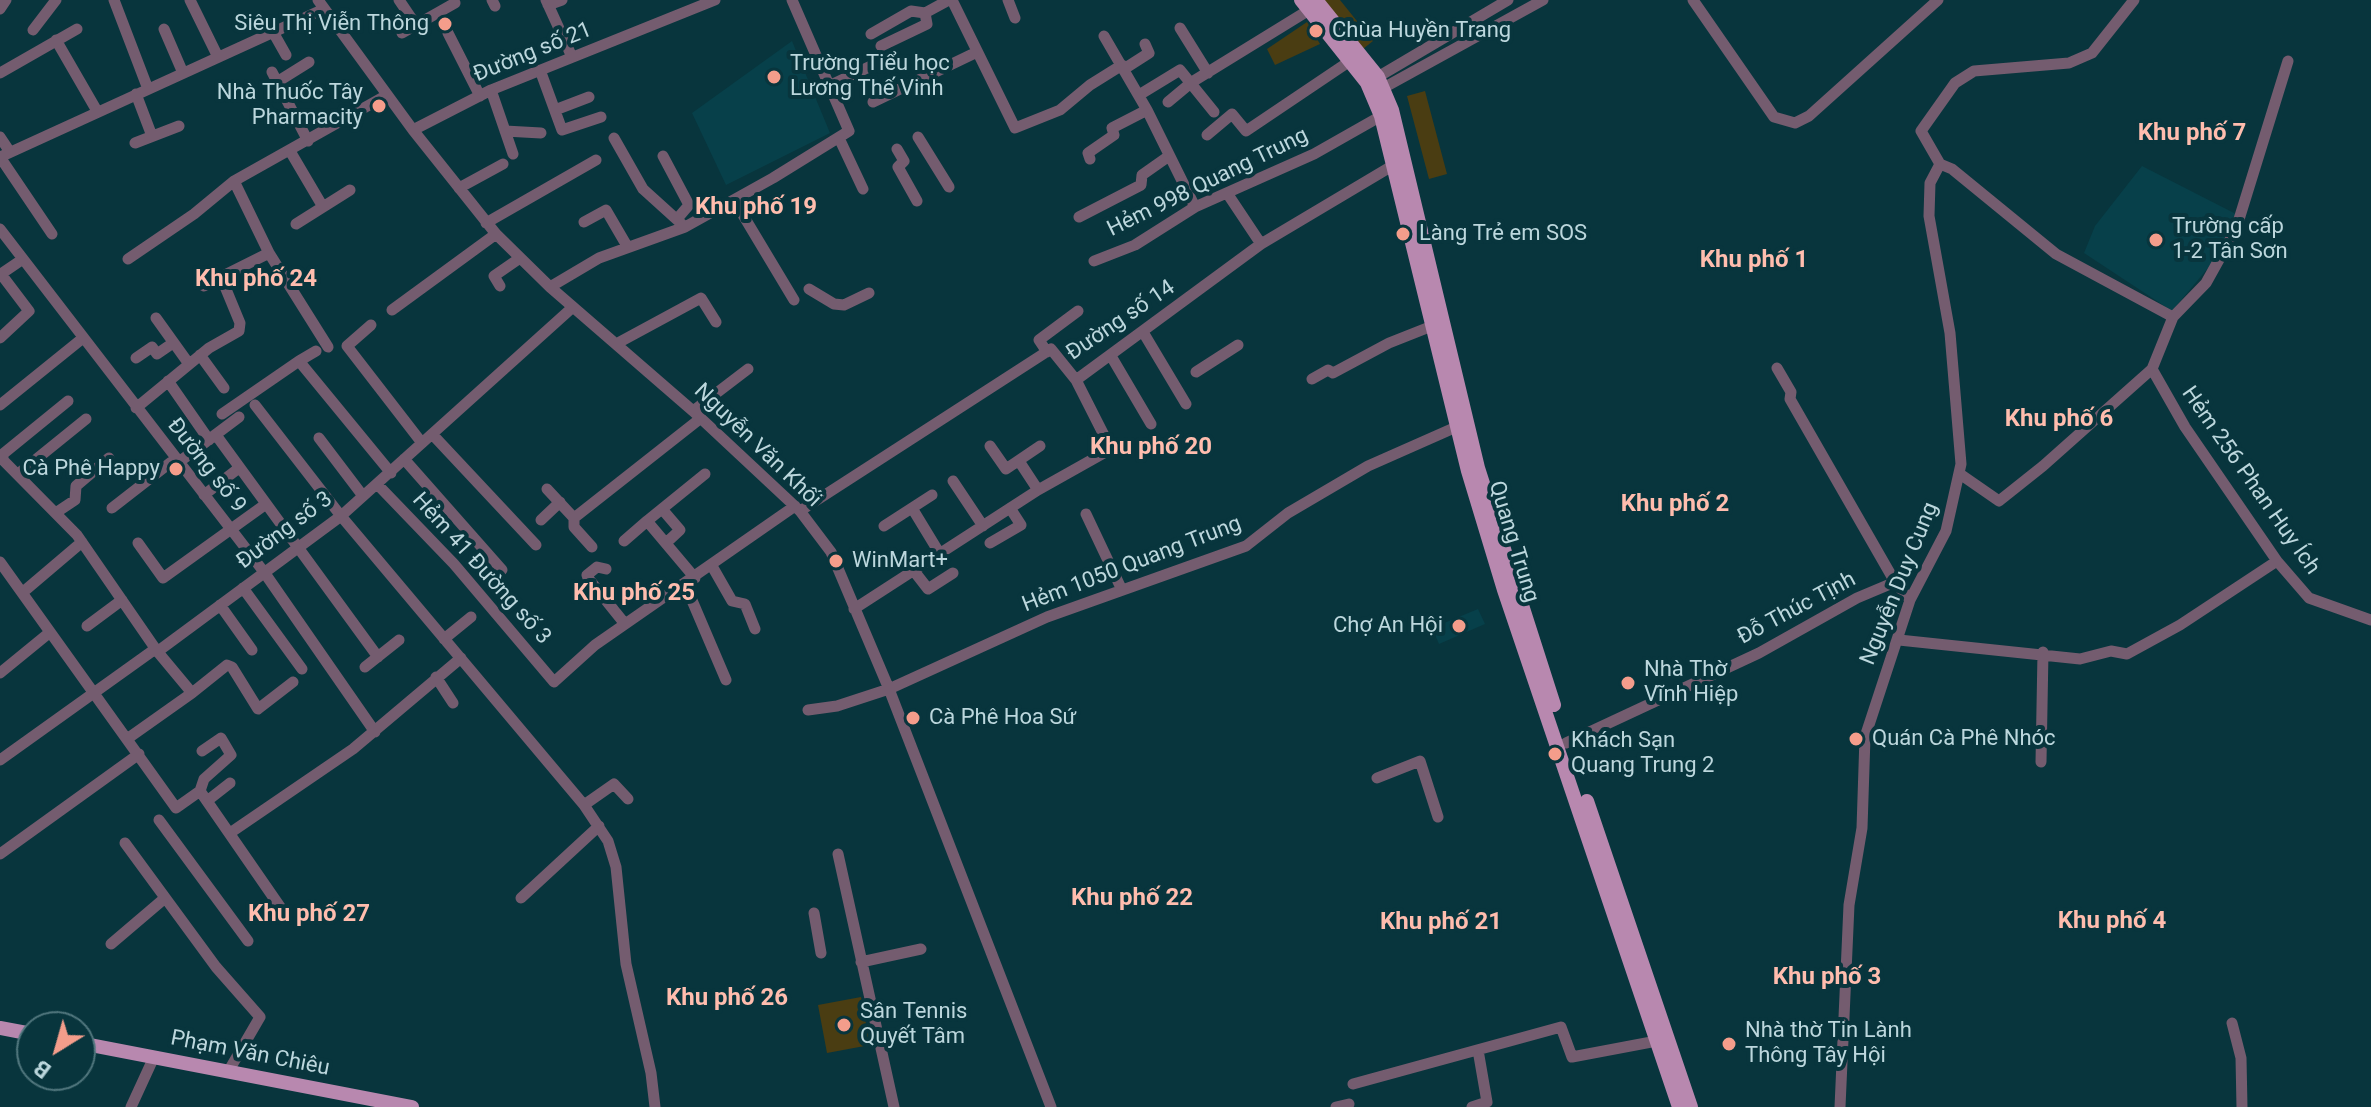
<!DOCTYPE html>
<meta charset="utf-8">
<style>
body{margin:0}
#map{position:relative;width:2371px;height:1107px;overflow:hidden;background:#08353d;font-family:Roboto,sans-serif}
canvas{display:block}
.north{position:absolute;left:16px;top:1011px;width:80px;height:80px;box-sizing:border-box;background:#08353d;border:2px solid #50767d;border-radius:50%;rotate:217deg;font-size:22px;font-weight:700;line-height:32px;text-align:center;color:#bcd7dd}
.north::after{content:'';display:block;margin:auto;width:28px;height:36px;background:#f49d8b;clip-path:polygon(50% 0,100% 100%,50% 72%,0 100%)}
</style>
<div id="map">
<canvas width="2371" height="1107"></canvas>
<div class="north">B</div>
</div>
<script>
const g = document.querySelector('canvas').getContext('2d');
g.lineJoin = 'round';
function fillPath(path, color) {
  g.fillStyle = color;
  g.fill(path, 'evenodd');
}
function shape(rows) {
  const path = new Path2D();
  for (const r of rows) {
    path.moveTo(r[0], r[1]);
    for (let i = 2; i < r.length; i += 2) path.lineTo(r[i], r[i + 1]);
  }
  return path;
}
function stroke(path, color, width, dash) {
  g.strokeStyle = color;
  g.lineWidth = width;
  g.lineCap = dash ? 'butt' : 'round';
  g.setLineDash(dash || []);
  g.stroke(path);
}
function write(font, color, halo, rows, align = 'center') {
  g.font = font + ' Roboto,sans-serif';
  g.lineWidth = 8;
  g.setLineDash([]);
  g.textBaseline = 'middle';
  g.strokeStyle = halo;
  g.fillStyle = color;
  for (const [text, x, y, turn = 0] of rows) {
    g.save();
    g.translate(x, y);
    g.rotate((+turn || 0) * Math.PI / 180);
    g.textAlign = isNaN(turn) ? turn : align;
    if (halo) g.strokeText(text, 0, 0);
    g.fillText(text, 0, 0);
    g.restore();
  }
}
const built = shape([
 [792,41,830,133,726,185,692,113],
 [2142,166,2236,214,2213,262,2172,311,2084,253,2095,226],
 [1478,609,1485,624,1439,644,1432,628]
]);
const green = shape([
 [1324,0,1340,0,1373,41,1363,49],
 [1307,22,1320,44,1275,65,1267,49],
 [1425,91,1447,174,1429,179,1407,96],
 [861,997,870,1045,827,1053,818,1005]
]);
const minor = shape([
 [114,0,148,89],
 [190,0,218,57],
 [318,0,413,130,496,234,550,287,693,411,800,511,831,552,889,689,1051,1107],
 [399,0,416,25],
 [492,0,495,6],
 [546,0,572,57],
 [952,0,1015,128,1060,110,1090,85,1122,65],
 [1008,0,1015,18],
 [1693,0,1774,117,1795,123,1809,116,1938,0],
 [548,5,562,0],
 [0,9,6,0],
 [1180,28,1208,73],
 [164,29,183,73],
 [33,30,56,0],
 [273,32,286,55],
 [402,33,455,3],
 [448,33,480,96],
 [871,34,911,11,925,13,949,0],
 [1104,36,1147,110,1195,207],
 [56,40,97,111],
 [881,46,927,24,925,13],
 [1124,69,1149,53,1145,44],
 [540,70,562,130,601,117],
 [272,72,308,141],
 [0,73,77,29],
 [1371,81,1508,0],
 [277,82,309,62],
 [829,86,892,56],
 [491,90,513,154],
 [1376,92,1543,0],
 [136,94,152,136],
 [1139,95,1180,70,1214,112],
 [873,102,977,52],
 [1168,102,1192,82,1309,10],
 [555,110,589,97],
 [413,130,491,90,715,0],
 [505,131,541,133],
 [1207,135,1232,114,1246,131,1350,61],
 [0,137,10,152],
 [918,137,949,187],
 [614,138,643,189,685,227],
 [839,138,863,189],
 [135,143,179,126],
 [897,149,904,161,898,167,917,201],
 [290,151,323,207],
 [663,156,689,205,677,219],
 [0,157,324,9],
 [0,157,52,234],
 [1090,159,1088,153,1114,135,1112,128,1147,110],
 [1940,164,1952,169,2056,254,2173,317],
 [234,181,269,253,328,347],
 [459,188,503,164],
 [1227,193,1261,244],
 [734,200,794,300],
 [1079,217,1141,185,1142,175,1169,156],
 [584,222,606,210,627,246],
 [486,223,596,160],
 [296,224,350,190],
 [0,229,264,572,375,732],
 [128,259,194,214,234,181,387,95],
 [1094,261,1135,245,1195,207,1314,154,1381,116],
 [204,286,221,277],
 [500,286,494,276,520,258],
 [550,287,599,258,685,227,773,178,849,131,792,0],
 [809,289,834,304,844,305,869,293],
 [392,310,496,234],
 [156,318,189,364],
 [371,325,347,346,422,443],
 [1143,332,1186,404],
 [0,338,29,311,1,274,23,259],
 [616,344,701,298,716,322],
 [1047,352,1039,340,1078,311],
 [200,355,224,388],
 [1111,356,1151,424],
 [136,358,152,347,157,354,173,343],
 [299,361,316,351],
 [1777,368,1791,392,1790,399,1895,582],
 [2152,369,2185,427,2277,561,2309,598,2371,620],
 [1196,372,1238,345],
 [1312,379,1328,370,1333,373,1389,343,1432,326],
 [168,381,209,440],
 [68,401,3,454,3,460,77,535,157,651,192,693,227,665,232,667,258,709,293,682],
 [0,405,83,338],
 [255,405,341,516,584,805,608,841,616,867,626,964,651,1073,655,1107],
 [136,408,209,348,239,331,240,323,221,277,269,253],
 [693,411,748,369],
 [222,414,299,361,391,473],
 [432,434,536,545],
 [216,435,378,657],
 [319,438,363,496],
 [990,446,1006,469,1040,446],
 [404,459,502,570],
 [1019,461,1038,490],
 [179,462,239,417],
 [18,474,86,419],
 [1960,474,1999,501,2043,466,2152,369,2173,317,2206,283,2236,229,2288,61],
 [953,481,983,526],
 [377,484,454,564,554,682,595,645,795,506],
 [547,489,574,518],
 [204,495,239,468],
 [112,508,175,459],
 [912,508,940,554],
 [662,509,680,530,666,543],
 [800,511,1051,349,1076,380,1261,244,1392,166],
 [57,512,75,500,76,486,109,458],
 [1086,514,1121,588],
 [541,520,560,502],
 [884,526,932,495],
 [624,541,647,521],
 [138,543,163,578,266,504],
 [990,543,1021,525,1010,508],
 [592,547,574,527,574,518,701,418],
 [0,562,176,808,200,791,285,914],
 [712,566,732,601,745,604,755,629],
 [606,569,597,567,587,575,588,578,625,624],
 [914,571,928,589,953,573],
 [695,578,647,521,705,474],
 [685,584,726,680],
 [243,588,302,669],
 [22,593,82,542],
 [220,605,252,650],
 [854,609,1038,490,1111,449,1076,380],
 [87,626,122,600],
 [444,639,471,617],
 [1899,640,2080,659,2111,651,2127,654,2180,625,2277,561],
 [365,667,399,640],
 [0,673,49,633],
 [436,677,453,703],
 [808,710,837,706,889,689,1047,617,1246,546,1288,513,1368,466,1463,424],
 [127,739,192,693],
 [1566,743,1759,653,1857,598,1895,582,1910,600],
 [0,760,151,652,161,649,341,516,573,307],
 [2041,762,2043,652],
 [1377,778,1420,761,1438,817],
 [200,791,204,779,231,755,221,738,202,751],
 [207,801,230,783],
 [584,805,614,784,628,799],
 [159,820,248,941],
 [230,833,353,749,461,658],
 [125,843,216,967,260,1017,228,1072],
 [0,854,139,754],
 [838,854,894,1107],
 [521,898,599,826],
 [814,913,821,953],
 [111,944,165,898],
 [861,962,921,949],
 [2232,1023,2241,1058,2242,1107],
 [1353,1084,1561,1027,1572,1057,1662,1040],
 [131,1107,154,1057],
 [1336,1107,1349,1104],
 [1472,1107,1487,1102,1478,1050],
 [1840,1107,1849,905,1862,828,1865,737,1910,600,1946,531,1961,464,1950,333,1929,216,1930,183,1940,164,1921,131,1955,83,1974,71,2069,63,2092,53,2134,0]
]);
const major = shape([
 [1301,0,1367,83,1381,116,1468,471,1504,590,1679,1107],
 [1316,0,1378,77,1392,110,1478,468,1554,705],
 [1587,801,1691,1107],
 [0,1028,32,1034],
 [80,1043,412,1107]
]);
const markers = [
 [445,24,8,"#f49d8b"],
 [1316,31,8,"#f49d8b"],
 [774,77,8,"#f49d8b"],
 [379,106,8,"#f49d8b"],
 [1403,234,8,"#f49d8b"],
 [2156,240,8,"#f49d8b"],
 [176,469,8,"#f49d8b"],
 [836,561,8,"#f49d8b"],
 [1459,626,8,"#f49d8b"],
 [1628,683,8,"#f49d8b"],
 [913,718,8,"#f49d8b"],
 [1856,739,8,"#f49d8b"],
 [1555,754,8,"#f49d8b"],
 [844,1025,8,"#f49d8b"],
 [1729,1044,8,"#f49d8b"]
];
const poiNames = [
 ["Siêu Thị Viễn Thông",429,24,"right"],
 ["Chùa Huyền Trang",1332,31],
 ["Trường Tiểu học",790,64],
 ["Lương Thế Vinh",790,89],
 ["Nhà Thuốc Tây",363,93,"right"],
 ["Pharmacity",363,118,"right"],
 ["Trường cấp",2172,227],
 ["1-2 Tân Sơn",2172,252],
 ["Làng Trẻ em SOS",1419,234],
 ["Cà Phê Happy",160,469,"right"],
 ["WinMart+",852,561],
 ["Chợ An Hội",1443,626,"right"],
 ["Nhà Thờ",1644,670],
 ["Vĩnh Hiệp",1644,695],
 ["Cà Phê Hoa Sứ",929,718],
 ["Quán Cà Phê Nhóc",1872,739],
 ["Khách Sạn",1571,741],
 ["Quang Trung 2",1571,766],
 ["Sân Tennis",860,1012],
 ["Quyết Tâm",860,1037],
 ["Nhà thờ Tin Lành",1745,1031],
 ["Thông Tây Hội",1745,1056]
];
const streetNames = [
 ["Đường số 21",533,53,-22],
 ["Hẻm 998 Quang Trung",1208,183,-26],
 ["Đường số 14",1121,321,-34],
 ["Nguyễn Văn Khối",757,446,44],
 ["Đường số 9",206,466,52],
 ["Hẻm 256 Phan Huy Ích",2250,481,55],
 ["Đường số 3",285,531,-37],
 ["Quang Trung",1513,542,73],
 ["Hẻm 1050 Quang Trung",1132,565,-21],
 ["Hẻm 41 Đường số 3",481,569,48],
 ["Nguyễn Duy Cung",1900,584,-68],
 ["Đỗ Thúc Tịnh",1797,609,-28],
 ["Phạm Văn Chiêu",250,1054,11]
];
const neighbourhoodNames = [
 ["Khu phố 7",2192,134],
 ["Khu phố 19",756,208],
 ["Khu phố 1",1754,261],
 ["Khu phố 24",256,280],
 ["Khu phố 6",2059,420],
 ["Khu phố 20",1151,448],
 ["Khu phố 2",1675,505],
 ["Khu phố 25",634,594],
 ["Khu phố 22",1132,899],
 ["Khu phố 27",309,915],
 ["Khu phố 4",2112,922],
 ["Khu phố 21",1441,923],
 ["Khu phố 3",1827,978],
 ["Khu phố 26",727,999]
];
fillPath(built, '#07404a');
fillPath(green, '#4a3d12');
stroke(minor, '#745c6f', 11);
stroke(major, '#b888af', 14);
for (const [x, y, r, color] of markers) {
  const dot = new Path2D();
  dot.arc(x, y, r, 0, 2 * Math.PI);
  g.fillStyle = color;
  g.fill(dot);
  stroke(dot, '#08353d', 3);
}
write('22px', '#bcd7dd', '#08353d', poiNames, 'left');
write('22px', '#bcd7dd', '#08353d', streetNames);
write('bold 24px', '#ffbdae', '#08353d', neighbourhoodNames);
</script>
